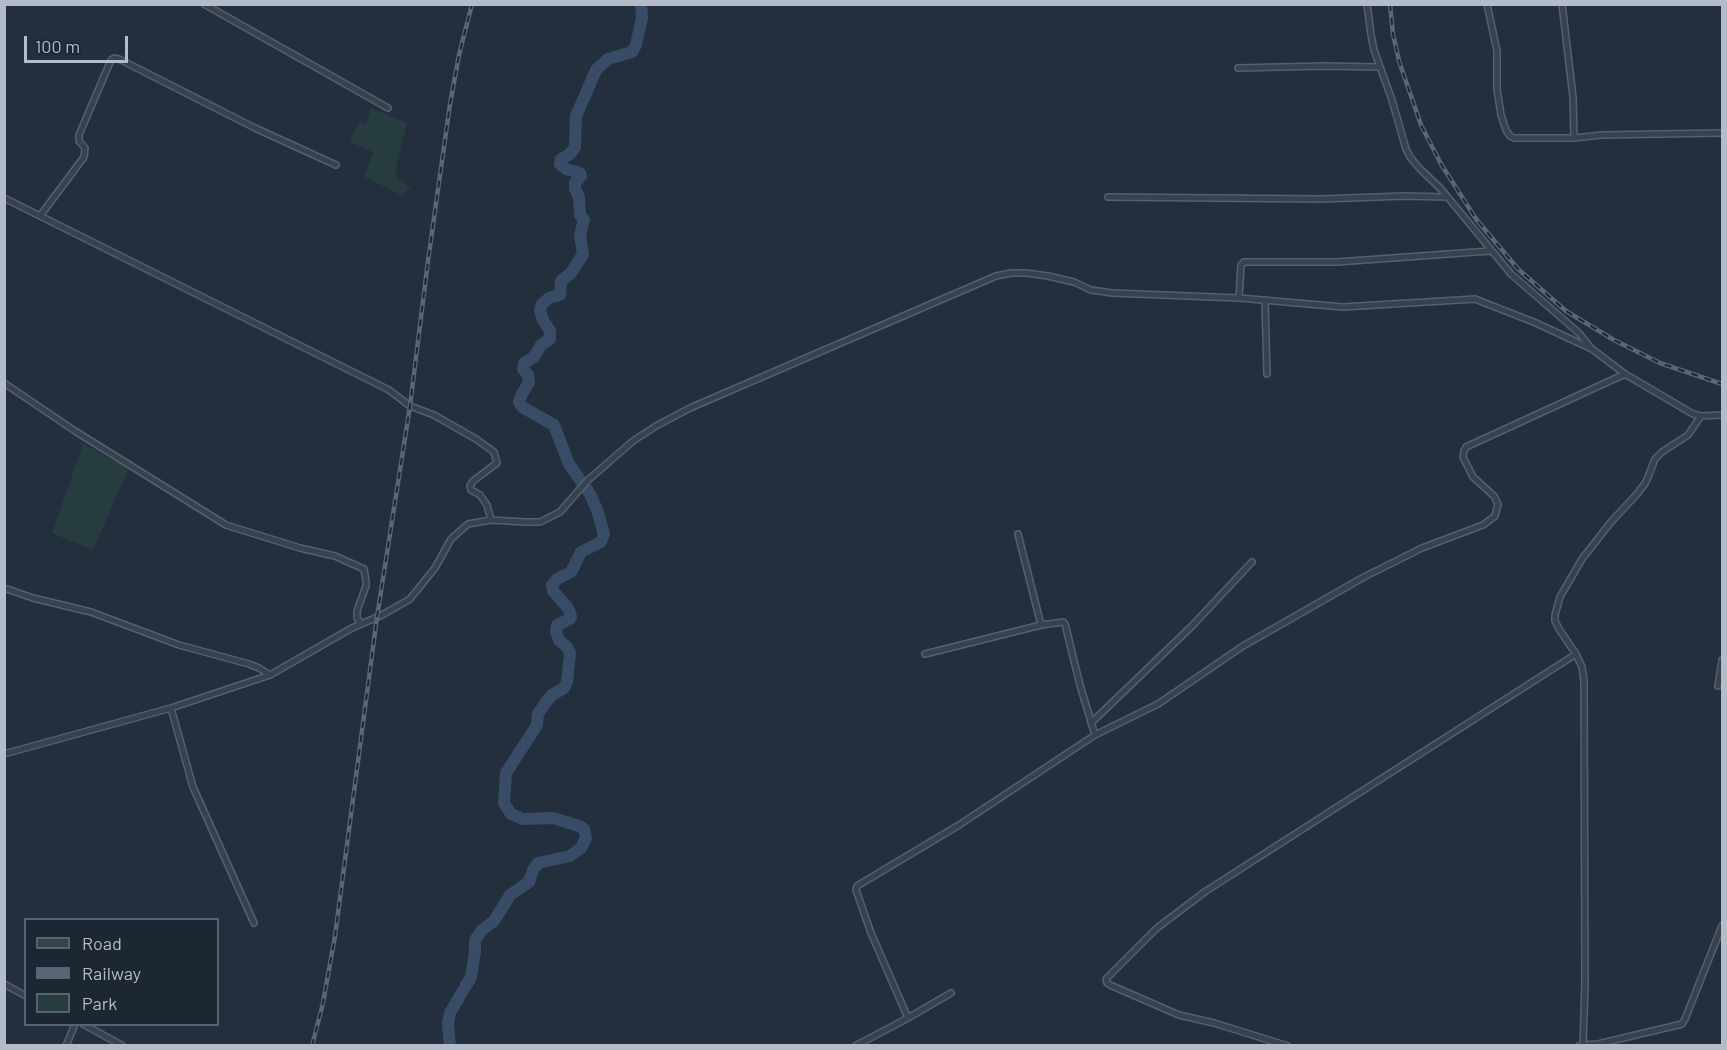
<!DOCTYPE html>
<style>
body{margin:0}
#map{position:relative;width:1727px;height:1050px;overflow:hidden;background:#242f3e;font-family:Barlow,sans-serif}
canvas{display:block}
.frame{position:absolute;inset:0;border:6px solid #b4bcc9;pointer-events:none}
.legend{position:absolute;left:24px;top:918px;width:195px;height:108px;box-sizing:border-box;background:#1d2633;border:2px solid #59626f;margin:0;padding:8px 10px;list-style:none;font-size:18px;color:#b4bcc9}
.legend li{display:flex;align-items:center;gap:12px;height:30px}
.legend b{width:30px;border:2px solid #59626f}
.scale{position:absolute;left:24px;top:36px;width:104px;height:27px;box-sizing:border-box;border:3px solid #b4bcc9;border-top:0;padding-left:8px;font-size:18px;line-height:21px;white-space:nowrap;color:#b4bcc9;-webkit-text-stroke:4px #1d2633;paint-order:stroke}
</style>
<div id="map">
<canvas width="1727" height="1050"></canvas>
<div class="frame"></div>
<ul class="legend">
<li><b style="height:8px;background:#38414e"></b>Road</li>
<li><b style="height:8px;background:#5a6575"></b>Railway</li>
<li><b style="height:16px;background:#263c3f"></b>Park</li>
</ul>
<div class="scale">100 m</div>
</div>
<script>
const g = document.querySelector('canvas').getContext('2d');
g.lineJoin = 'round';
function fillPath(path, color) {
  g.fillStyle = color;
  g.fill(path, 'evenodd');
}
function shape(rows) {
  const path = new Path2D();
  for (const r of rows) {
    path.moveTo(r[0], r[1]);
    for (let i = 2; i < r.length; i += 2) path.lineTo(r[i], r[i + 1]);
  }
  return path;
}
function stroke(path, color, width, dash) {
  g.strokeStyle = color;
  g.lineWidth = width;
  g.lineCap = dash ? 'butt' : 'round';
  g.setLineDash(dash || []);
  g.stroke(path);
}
const green = shape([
 [371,108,407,123,396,166,397,178,411,188,401,195,364,177,373,152,350,142,359,122,366,124],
 [83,444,129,468,93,550,52,533]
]);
const river = shape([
 [450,1046,448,1023,450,1013,471,977,475,952,475,940,482,930,494,921,510,895,529,882,533,870,538,863,570,856,581,848,586,838,584,829,579,826,553,818,523,819,511,814,504,803,506,773,537,725,538,714,546,702,552,695,564,688,567,682,570,653,567,647,559,640,556,632,557,625,570,619,571,616,568,608,553,591,552,585,557,579,571,572,581,552,601,542,604,534,597,510,590,494,569,464,554,425,522,407,519,402,522,394,529,382,528,375,523,369,524,363,534,357,541,345,550,339,550,331,543,320,540,310,542,304,549,298,560,295,561,281,571,273,583,254,580,235,584,220,580,215,579,197,575,189,575,183,581,176,580,173,566,169,560,164,561,159,570,154,575,147,576,116,596,70,608,59,632,52,636,45,642,18,641,4]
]);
const minor = shape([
 [204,4,388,108],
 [1367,4,1371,35,1374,50,1392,100,1406,149,1410,157,1420,169,1441,189,1511,274,1579,333,1591,348],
 [1487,4,1497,51,1497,89,1501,115,1506,130,1510,136,1514,138,1574,138,1602,135,1722,133],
 [1562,4,1573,97,1574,138],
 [1238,68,1323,66,1379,67],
 [1108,197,1321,199,1405,196,1446,197],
 [4,198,389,390,410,406,434,415,476,439,494,452,497,463,473,481,470,486,471,490,480,495,487,505,491,520],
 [40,216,84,157,85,148,79,141,79,135,111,60,114,58,119,59,255,128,336,165],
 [1239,298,1241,265,1244,262,1337,262,1490,251],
 [1265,300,1267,374],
 [4,383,75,431,226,525,300,548,335,556,364,569,366,581,366,586,357,611,357,618,361,624],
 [1018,534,1041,625],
 [4,588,33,598,91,612,179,645,249,664,259,668,270,675],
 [925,654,1041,625,1063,622,1065,624,1080,685,1095,735],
 [1718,686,1722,660],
 [171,708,193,787,254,923],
 [1091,723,1192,626,1252,562],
 [4,754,171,708,270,675,352,628,382,615,410,599,435,568,451,539,468,524,491,520,525,522,540,522,560,512,587,481,633,441,656,426,690,408,996,276,1011,273,1026,273,1048,276,1074,282,1091,290,1112,293,1239,298,1343,307,1475,299,1536,323,1592,349,1625,374,1693,414,1701,416,1722,415],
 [4,984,26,996],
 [908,1018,951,993],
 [83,1024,123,1046],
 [1583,1045,1598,1044,1682,1024,1685,1019,1722,926],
 [66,1046,75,1024],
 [855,1046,908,1018,871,933,856,890,857,886,959,825,1095,735,1158,704,1243,646,1364,577,1422,548,1483,525,1495,516,1498,504,1494,496,1473,477,1463,457,1464,451,1466,447,1625,374],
 [1288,1046,1214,1023,1179,1015,1110,985,1107,983,1106,979,1157,928,1206,891,1576,654],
 [1579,1046,1583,1045,1585,983,1584,681,1582,667,1576,654,1559,629,1555,621,1555,615,1560,597,1582,559,1611,522,1637,494,1646,482,1655,459,1662,452,1688,435,1701,416]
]);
const rail = shape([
 [1390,4,1393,34,1399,61,1421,125,1441,164,1476,219,1518,269,1566,311,1614,340,1660,363,1722,384],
 [312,1046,323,1003,335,936,377,617,410,406,428,261,450,104,459,55,472,4]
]);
fillPath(green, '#263c3f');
stroke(river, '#394c67', 12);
stroke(minor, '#565f6c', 8);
stroke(minor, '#38414e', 5);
stroke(rail, '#5a6575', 4.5);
stroke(rail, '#1d2633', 2, [7]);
</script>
